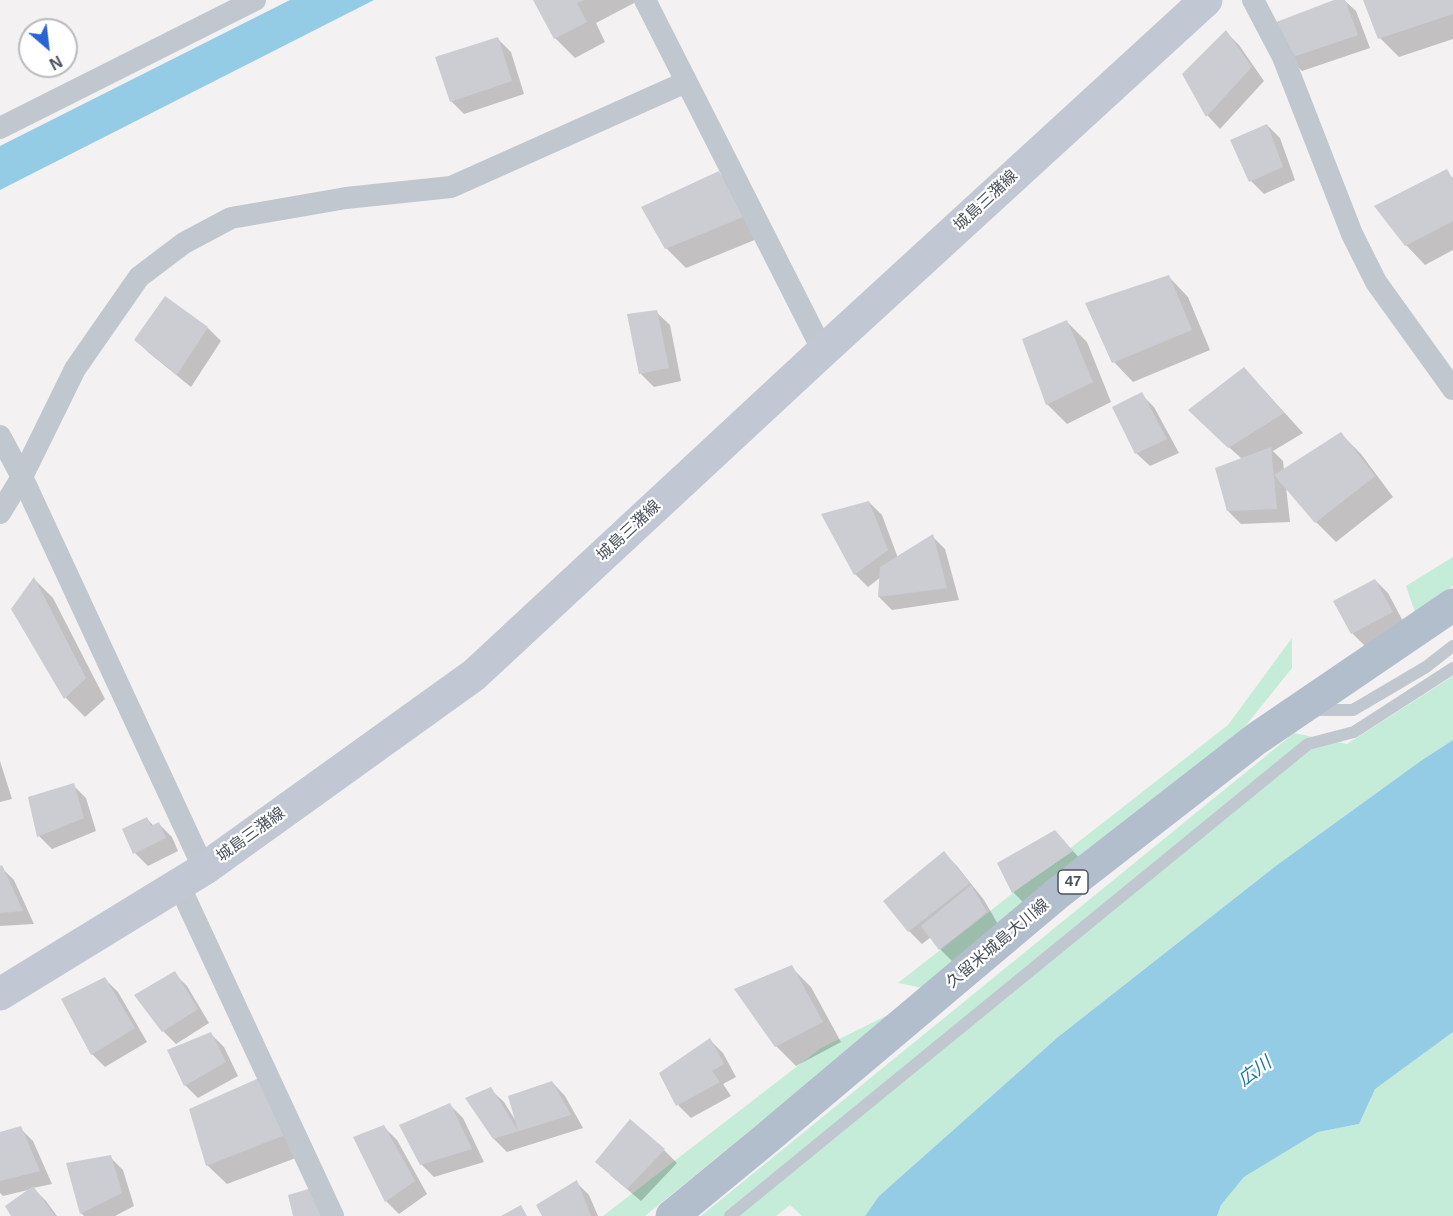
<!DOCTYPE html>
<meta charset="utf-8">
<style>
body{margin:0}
#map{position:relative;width:1453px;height:1216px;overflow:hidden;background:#f3f1f1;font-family:Helvetica,sans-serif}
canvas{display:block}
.north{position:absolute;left:18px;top:18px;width:60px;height:60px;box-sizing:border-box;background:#fff;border:2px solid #b7babe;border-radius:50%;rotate:152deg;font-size:16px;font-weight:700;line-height:24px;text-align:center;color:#4a525d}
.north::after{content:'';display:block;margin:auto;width:21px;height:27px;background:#2a63d4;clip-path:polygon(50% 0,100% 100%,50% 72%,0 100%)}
</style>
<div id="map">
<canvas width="1453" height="1216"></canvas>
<div class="north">N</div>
</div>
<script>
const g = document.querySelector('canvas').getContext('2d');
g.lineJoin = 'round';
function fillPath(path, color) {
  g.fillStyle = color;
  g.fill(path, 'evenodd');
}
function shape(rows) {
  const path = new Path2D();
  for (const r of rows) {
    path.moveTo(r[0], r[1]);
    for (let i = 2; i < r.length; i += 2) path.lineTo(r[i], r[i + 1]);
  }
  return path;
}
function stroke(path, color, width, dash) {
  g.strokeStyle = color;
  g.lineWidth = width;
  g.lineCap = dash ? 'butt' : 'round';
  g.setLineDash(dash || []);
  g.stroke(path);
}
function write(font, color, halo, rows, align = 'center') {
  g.font = font + ' Helvetica,"Noto Sans JP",sans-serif';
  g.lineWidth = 4.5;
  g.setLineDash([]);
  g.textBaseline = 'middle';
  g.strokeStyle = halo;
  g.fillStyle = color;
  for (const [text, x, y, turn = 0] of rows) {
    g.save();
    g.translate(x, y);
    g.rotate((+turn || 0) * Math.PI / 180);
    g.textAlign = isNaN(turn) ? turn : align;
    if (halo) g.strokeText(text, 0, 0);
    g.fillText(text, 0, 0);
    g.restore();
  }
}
const green = shape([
 [1453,557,1453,586,1415,612,1406,586],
 [1292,638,1292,668,1238,735,923,988,898,983,1228,725],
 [1453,676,1453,740,1422,760,1277,865,1058,1037,879,1196,865,1216,802,1216,790,1205,776,1216,701,1216,1294,733,1347,744],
 [898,1010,645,1216,603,1216,821,1048],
 [1453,1032,1453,1216,1217,1216,1221,1205,1244,1177,1318,1132,1359,1124,1374,1089]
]);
const water = shape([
 [290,0,374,0,0,190,0,146],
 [1453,740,1453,1032,1375,1089,1359,1124,1318,1132,1244,1177,1221,1205,1217,1216,865,1216,879,1196,1058,1037,1277,865,1422,760]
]);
const shadow = shape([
 [535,0,635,0,636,2,596,23,605,42,575,58,555,38],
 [1339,0,1344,0,1356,11,1370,48,1302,71,1289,58],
 [1365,0,1453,0,1453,39,1399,57,1380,38],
 [1226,32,1239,45,1264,81,1220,129,1208,116,1184,75],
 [498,39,511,52,524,94,464,114,451,101],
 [1267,125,1280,138,1295,180,1264,194,1251,181],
 [1446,171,1453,178,1453,250,1425,265,1406,245],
 [719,173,738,193,762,237,686,268,666,248],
 [1169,277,1188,297,1210,350,1133,382,1114,362],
 [656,312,670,325,681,381,654,387,641,374,629,316],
 [1067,322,1087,342,1111,402,1067,424,1047,404],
 [208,328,221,341,191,387,149,353,136,340],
 [1244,369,1263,389,1303,433,1273,451,1283,461,1284,470,1341,434,1361,454,1393,497,1336,542,1316,522,1286,487,1290,522,1241,524,1228,511,1242,459,1210,430],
 [1141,394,1154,407,1179,453,1150,466,1136,453],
 [869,502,882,515,898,558,932,536,945,549,959,600,892,610,879,597,881,577,868,587,855,574],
 [34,579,53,598,105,699,85,717,66,698,13,609],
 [1375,580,1388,593,1405,625,1365,646,1352,633],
 [0,761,12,799,0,802],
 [73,785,86,798,96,831,52,849,39,836],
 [147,819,154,826,159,824,172,837,178,851,148,866,135,853],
 [1055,832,1085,864,1026,905,1013,892,999,863],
 [944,853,957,866,984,900,999,926,953,962,940,949,931,937,922,944,909,931,885,901],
 [1,867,14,880,34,924,0,926,0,868],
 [791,967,811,987,841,1042,796,1066,776,1046],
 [174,973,187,986,209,1023,176,1044,163,1031],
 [105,979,118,992,147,1042,105,1067,92,1054],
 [211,1034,224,1047,238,1076,198,1098,185,1085,169,1050],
 [710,1040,723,1053,736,1077,723,1084,731,1096,691,1118,678,1105],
 [552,1082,565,1096,583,1128,507,1152,494,1139,490,1089,504,1102,517,1123],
 [285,1096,309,1153,227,1184,207,1165],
 [450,1105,463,1118,484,1162,434,1177,421,1164],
 [384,1127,397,1140,427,1194,399,1214,386,1201,355,1138],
 [20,1128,33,1141,52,1184,33,1188,46,1201,57,1216,13,1216,32,1189,3,1196,0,1193,0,1134],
 [664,1150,677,1163,641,1201,610,1175],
 [110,1157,123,1170,134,1206,115,1216,84,1216,81,1213],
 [576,1182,589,1195,598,1216,544,1216]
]);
const building = shape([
 [533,0,584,0,577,3,587,22,554,39],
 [1334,0,1345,0,1358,35,1287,59,1271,24],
 [1363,0,1453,0,1453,14,1378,39],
 [1226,30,1252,67,1206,117,1182,74],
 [498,37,512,81,450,102,435,57],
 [1267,124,1283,167,1249,182,1230,140],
 [1447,169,1453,180,1453,221,1405,246,1374,206],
 [719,171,743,217,665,249,641,207],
 [1169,275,1192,330,1112,363,1085,303],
 [165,296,208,327,177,375,134,340],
 [657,310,669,368,639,374,627,314],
 [1067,320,1093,382,1046,405,1022,339],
 [1244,367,1284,413,1228,448,1188,410],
 [1142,392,1167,439,1135,454,1112,407],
 [1341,432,1375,476,1315,523,1274,475],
 [1271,447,1277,509,1227,511,1215,468],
 [869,501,888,550,854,575,821,514],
 [933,534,947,588,878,597,880,567],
 [34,577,86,678,64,699,11,609],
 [1375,579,1393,612,1351,634,1333,601],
 [74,783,84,818,37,837,28,797],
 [147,817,151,826,159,822,166,838,133,854,122,829],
 [1055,830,1073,851,1012,893,997,863],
 [944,851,970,883,908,932,883,901],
 [2,865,23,911,0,913,0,866],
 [971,885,987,912,939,950,921,926],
 [792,965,823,1022,775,1047,734,989],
 [175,971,198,1009,162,1032,134,995],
 [105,977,135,1028,91,1055,61,999],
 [211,1032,226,1062,184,1086,167,1050],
 [710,1038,724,1064,712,1071,720,1082,676,1106,659,1073],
 [266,1075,290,1133,206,1166,189,1109],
 [552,1081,571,1115,493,1139,465,1098,491,1087,518,1131,508,1096],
 [450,1103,472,1149,420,1165,399,1125],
 [630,1119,665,1149,627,1189,595,1162],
 [384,1125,415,1181,385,1202,353,1137],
 [21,1126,40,1171,0,1181,0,1132],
 [111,1155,122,1193,80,1214,66,1163],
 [577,1180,591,1216,542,1216,536,1205],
 [322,1185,332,1216,293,1216,288,1195],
 [33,1186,55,1216,11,1216,5,1206],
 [521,1205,527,1216,501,1216]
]);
const service = shape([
 [1312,710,1353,710,1426,667,1453,646],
 [730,1216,1308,744,1354,732,1453,668]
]);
const minor = shape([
 [645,0,823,351],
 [1253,0,1283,57,1352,234,1376,282,1453,389],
 [0,128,255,0],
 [0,436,22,477,204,869],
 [0,513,22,477,75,369,139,277,184,243,231,218,346,198,451,187,686,82],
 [179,885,333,1216]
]);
const secondary = shape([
 [0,994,204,869,474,675,823,351,1206,0]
]);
const primary = shape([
 [672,1216,767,1138,1058,893,1256,739,1453,605]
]);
const shields = [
 [1073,882,30]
];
const shieldNames = [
 ["47",1073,882]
];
const streetNames = [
 ["城島三潴線",986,201,-43],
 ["城島三潴線",629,531,-43],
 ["城島三潴線",251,835,-36],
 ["久留米城島大川線",998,944,-40]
];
const waterNames = [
 ["広川",1255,1072,-36]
];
fillPath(green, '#c4ecd8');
fillPath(water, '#95cce5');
fillPath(shadow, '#0003');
fillPath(building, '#cbcdd3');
stroke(service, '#c0c7ce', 12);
stroke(minor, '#c0c7ce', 22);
stroke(secondary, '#c1c7d3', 33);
stroke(primary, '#b3becd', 33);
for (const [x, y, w] of shields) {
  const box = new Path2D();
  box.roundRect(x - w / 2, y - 12, w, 24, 4.5);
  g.fillStyle = '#fff';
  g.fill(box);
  stroke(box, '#4a525d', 1.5);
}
write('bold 15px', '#4a525d', null, shieldNames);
write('16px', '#4a525d', '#fff', streetNames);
write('italic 18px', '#1a77a1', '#fff', waterNames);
</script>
